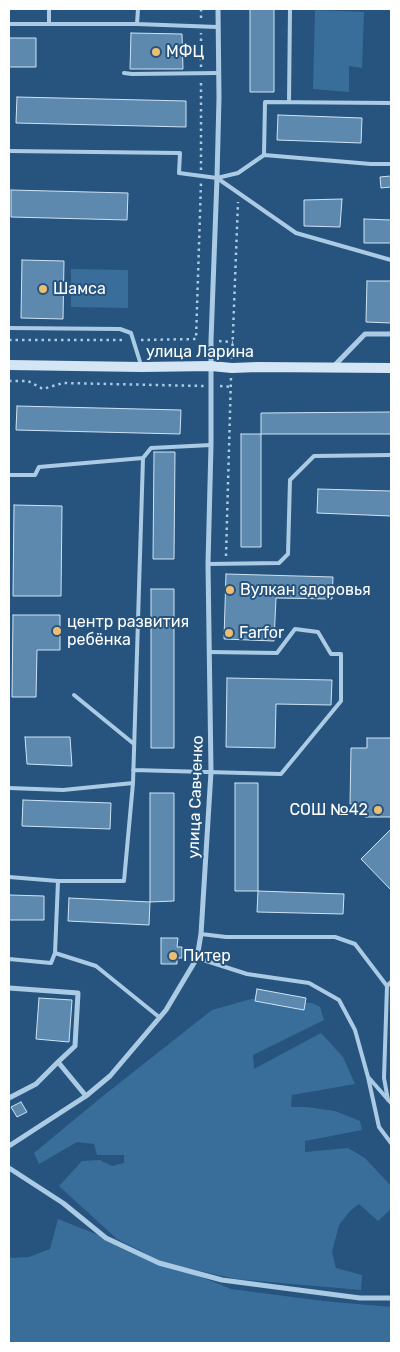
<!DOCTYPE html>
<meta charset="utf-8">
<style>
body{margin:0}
#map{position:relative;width:400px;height:1352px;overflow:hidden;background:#26547e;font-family:Rubik,sans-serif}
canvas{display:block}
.frame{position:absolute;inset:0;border:10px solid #fff;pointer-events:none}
</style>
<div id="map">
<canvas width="400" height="1352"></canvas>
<div class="frame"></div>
</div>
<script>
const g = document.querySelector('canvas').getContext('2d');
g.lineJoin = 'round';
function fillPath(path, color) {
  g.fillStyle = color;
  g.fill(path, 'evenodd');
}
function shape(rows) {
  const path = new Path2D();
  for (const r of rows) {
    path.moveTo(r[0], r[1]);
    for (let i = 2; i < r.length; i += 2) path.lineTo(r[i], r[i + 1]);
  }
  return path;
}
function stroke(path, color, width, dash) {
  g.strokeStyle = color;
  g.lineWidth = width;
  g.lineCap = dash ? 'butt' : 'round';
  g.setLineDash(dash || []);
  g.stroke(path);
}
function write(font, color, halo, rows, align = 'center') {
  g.font = font + ' Rubik,sans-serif';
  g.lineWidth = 4;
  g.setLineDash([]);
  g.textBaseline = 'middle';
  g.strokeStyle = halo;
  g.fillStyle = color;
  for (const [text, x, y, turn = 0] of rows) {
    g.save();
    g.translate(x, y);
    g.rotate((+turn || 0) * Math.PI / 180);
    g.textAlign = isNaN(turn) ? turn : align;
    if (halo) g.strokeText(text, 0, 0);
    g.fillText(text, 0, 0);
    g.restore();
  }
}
const green = shape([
 [315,10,364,12,362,68,349,66,349,92,313,89],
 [71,269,128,270,128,308,71,307],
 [251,999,312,1003,320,1007,324,1020,253,1055,254,1069,321,1033,343,1057,355,1084,292,1095,291,1107,306,1107,335,1111,360,1121,362,1130,305,1141,305,1152,348,1148,365,1158,391,1186,391,1209,378,1221,359,1204,350,1211,339,1225,332,1252,336,1268,362,1275,361,1290,236,1279,169,1264,231,1289,323,1301,391,1307,391,1343,9,1343,9,1258,29,1257,50,1249,58,1219,151,1256,117,1239,59,1186,82,1161,100,1160,112,1166,124,1163,124,1155,97,1155,94,1144,77,1142,39,1164,34,1153,103,1096,212,1010]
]);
const building = shape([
 [250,9,274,9,274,92,250,92,250,9],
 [131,33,182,34,183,69,130,69,131,33],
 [9,38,36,38,36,67,9,67,9,38],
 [17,97,186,101,186,127,16,123,17,97],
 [278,115,362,118,361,143,277,140,278,115],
 [391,176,391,187,381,188,380,177,391,176],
 [11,190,128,193,127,220,11,217,11,190],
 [342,199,340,227,304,226,304,200,342,199],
 [364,219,391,220,391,243,364,243,364,219],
 [22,260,64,261,63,319,21,318,22,260],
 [367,281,391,281,391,323,366,322,367,281],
 [17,406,181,410,180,434,16,430,17,406],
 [391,412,391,434,261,434,261,413,391,412],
 [241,434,261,434,261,547,241,547,241,434],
 [154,452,175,452,174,559,153,559,154,452],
 [318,489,391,491,391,516,317,513,318,489],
 [14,505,62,506,61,596,13,596,14,505],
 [226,574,333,577,332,599,276,598,274,641,224,639,226,574],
 [151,589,174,589,174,748,151,748,151,589],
 [13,615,60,615,60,650,37,650,36,697,12,697,13,615],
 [227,678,332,680,331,705,276,704,275,748,226,747,227,678],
 [25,737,70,737,72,766,27,764,25,737],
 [367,738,391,738,391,817,365,817,365,804,350,804,351,748,367,748,367,738],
 [235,783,258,783,258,891,235,891,235,783],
 [150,793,174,793,174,901,150,902,150,793],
 [23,800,111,803,110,829,22,826,23,800],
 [391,829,391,890,361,859,391,829],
 [258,891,344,894,343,914,257,912,258,891],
 [9,895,44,896,44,920,9,920,9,895],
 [69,898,150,902,149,925,68,921,69,898],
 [161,938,178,938,177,947,182,947,182,958,177,958,177,964,161,964,161,938],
 [257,989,306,998,304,1010,255,1001,257,989],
 [39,998,72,1000,69,1042,36,1039,39,998],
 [21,1102,27,1112,17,1117,11,1107,21,1102]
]);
const path = shape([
 [201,9,201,20],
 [201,67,201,33],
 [201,170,201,80],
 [9,340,125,340],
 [141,340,196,339,201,183],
 [219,341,233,342],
 [232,359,238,202],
 [9,381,28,381,43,389,63,383,204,386],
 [220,386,231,387],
 [226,556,231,377]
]);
const service = shape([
 [49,9,49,24,137,24,217,27],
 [9,24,49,24],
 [137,24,138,9],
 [124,73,132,74,218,73],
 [289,102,290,9],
 [9,151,180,153,179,173,217,178,238,173,264,155,371,164,391,164],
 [264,155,265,102,391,103],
 [217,178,296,233,391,260],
 [9,328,120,329,131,333,141,365],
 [9,475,35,475,39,467,143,458],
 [208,564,279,563,288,554,290,480,314,456,391,455],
 [74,695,134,744],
 [133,770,281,774,341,701,341,654,331,654,318,632,295,629,277,653,209,652],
 [9,788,63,790,133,783],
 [9,877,58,881,124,881,133,783,143,458,151,448,211,445],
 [201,934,226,937,335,937,355,944,387,986,391,982],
 [55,953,96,966,159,1017],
 [197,958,247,974,309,983,339,1000,355,1030,368,1077,379,1127,391,1143],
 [9,959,51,963,55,953,58,881],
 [387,986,384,1078,388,1100],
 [369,1078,391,1103]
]);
const minor = shape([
 [333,367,365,334,391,334],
 [9,988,78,993,75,1046,58,1062],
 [9,1098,36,1084,58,1062,86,1096],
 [9,1146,86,1096,110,1076,166,1010,197,958,201,934,211,772,208,564,211,445,211,340,217,178,219,98,218,9],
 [9,1168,63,1203,106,1238,159,1263,222,1280,360,1298,391,1298]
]);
const secondary = shape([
 [9,365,142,367,211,366,232,368,258,367,391,368]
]);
const markers = [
 [156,52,5,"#eebe70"],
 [43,289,5,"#eebe70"],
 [230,590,5,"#eebe70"],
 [57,631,5,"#eebe70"],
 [229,633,5,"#eebe70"],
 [378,810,5,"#eebe70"],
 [173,956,5,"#eebe70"]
];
const poiNames = [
 ["МФЦ",166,52],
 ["Шамса",53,289],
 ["Вулкан здоровья",240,590],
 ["центр развития",67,622],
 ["ребёнка",67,640],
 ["Farfor",239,633],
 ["СОШ №42",368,810,"right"],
 ["Питер",183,956]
];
const streetNames = [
 ["улица Ларина",200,352],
 ["улица Савченко",196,797,-88]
];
fillPath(green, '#396e9b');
fillPath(building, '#5e89ae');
stroke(building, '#cee3f4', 1);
stroke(path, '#abcbe5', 2.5, [2.5, 4]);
stroke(service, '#abcbe5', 4);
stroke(minor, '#abcbe5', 5);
stroke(secondary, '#d4e5f5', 10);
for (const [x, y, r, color] of markers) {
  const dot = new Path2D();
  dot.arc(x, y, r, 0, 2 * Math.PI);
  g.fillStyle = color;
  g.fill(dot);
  stroke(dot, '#26547e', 2);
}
write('16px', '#fff', '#26547e', poiNames, 'left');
write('16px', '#fff', '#26547e', streetNames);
</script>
